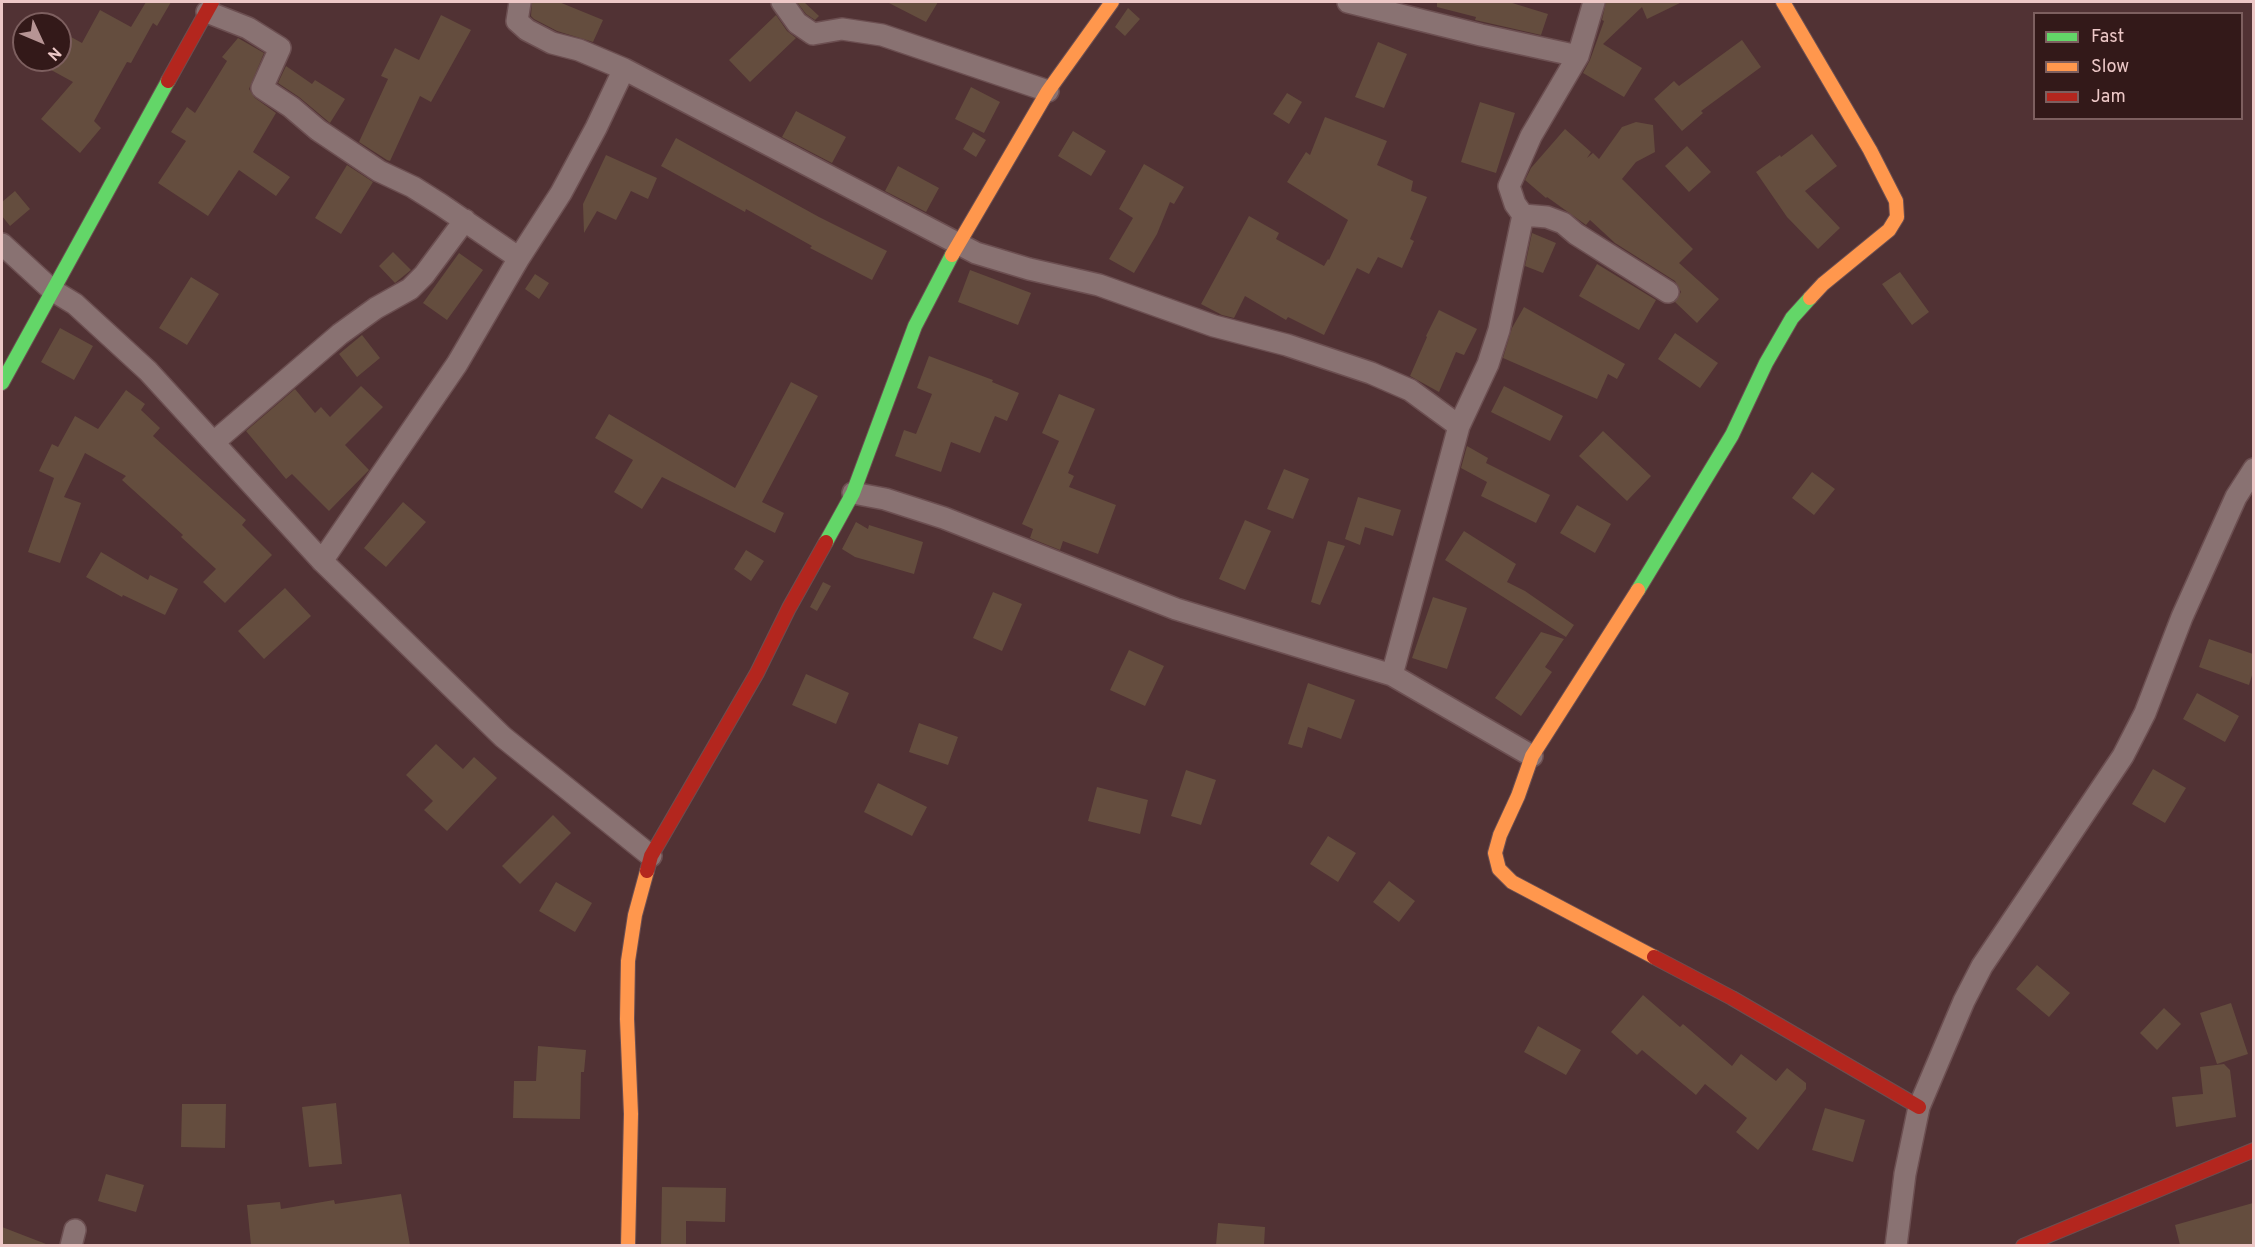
<!DOCTYPE html>
<style>
body{margin:0}
#map{position:relative;width:2255px;height:1247px;overflow:hidden;background:#513234;font-family:Overpass,sans-serif}
canvas{display:block}
.frame{position:absolute;inset:0;border:3px solid #edc8c7;pointer-events:none}
.legend{position:absolute;left:2033px;top:12px;width:210px;height:108px;box-sizing:border-box;background:#331919;border:2px solid #7d5f5f;margin:0;padding:8px 10px;list-style:none;font-size:18px;color:#edc8c7}
.legend li{display:flex;align-items:center;gap:12px;height:30px}
.legend b{width:30px;border:2px solid #7d5f5f}
.north{position:absolute;left:12px;top:12px;width:60px;height:60px;box-sizing:border-box;background:#331919;border:2px solid #7d5f5f;border-radius:50%;rotate:134deg;font-size:16px;font-weight:700;line-height:24px;text-align:center;color:#edc8c7}
.north::after{content:'';display:block;margin:auto;width:21px;height:27px;background:#b69494;clip-path:polygon(50% 0,100% 100%,50% 72%,0 100%)}
</style>
<div id="map">
<canvas width="2255" height="1247"></canvas>
<div class="frame"></div>
<ul class="legend">
<li><b style="height:8px;background:#63d668"></b>Fast</li>
<li><b style="height:8px;background:#ff974d"></b>Slow</li>
<li><b style="height:8px;background:#b3261e"></b>Jam</li>
</ul>
<div class="north">N</div>
</div>
<script>
const g = document.querySelector('canvas').getContext('2d');
g.lineJoin = 'round';
function fillPath(path, color) {
  g.fillStyle = color;
  g.fill(path, 'evenodd');
}
function shape(rows) {
  const path = new Path2D();
  for (const r of rows) {
    path.moveTo(r[0], r[1]);
    for (let i = 2; i < r.length; i += 2) path.lineTo(r[i], r[i + 1]);
  }
  return path;
}
function stroke(path, color, width, dash) {
  g.strokeStyle = color;
  g.lineWidth = width;
  g.lineCap = dash ? 'butt' : 'round';
  g.setLineDash(dash || []);
  g.stroke(path);
}
const building = shape([
 [146,2,171,2,157,26,153,23,131,63,127,62,94,121,101,128,80,153,41,119,73,82,33,60,60,60,60,31,82,43,100,10,131,27],
 [532,2,559,2,603,20,593,42,557,31,534,19,531,16],
 [797,2,804,2,819,16,815,20,806,14],
 [887,2,938,2,926,22],
 [1437,2,1509,2,1548,14,1541,35,1475,20,1476,17,1437,7],
 [1606,2,1682,2,1647,19,1642,7,1603,44,1642,68,1624,97,1583,73,1590,60,1604,21,1602,20],
 [1128,8,1140,19,1125,36,1115,27],
 [441,15,471,30,431,102,420,96,390,161,387,160,359,142,388,79,381,76,395,48,419,60],
 [776,15,787,31,796,38,750,82,729,60],
 [238,38,264,53,249,89,255,98,276,113,253,152,290,177,276,196,239,170,208,216,158,183,186,141,171,132,187,107,195,113,227,61,222,57],
 [1742,40,1761,67,1701,111,1703,113,1682,131,1654,99,1674,81,1679,86],
 [1378,42,1407,54,1384,108,1355,97],
 [286,66,312,84,315,80,345,99,330,123,299,97,278,83],
 [971,87,1000,102,984,133,955,119],
 [1287,93,1302,102,1289,124,1273,114],
 [1480,102,1515,113,1496,173,1461,162],
 [796,111,846,137,832,163,782,137],
 [1325,117,1387,141,1377,165,1413,181,1411,191,1427,197,1410,239,1414,241,1402,268,1378,257,1369,274,1357,268,1324,335,1288,317,1286,320,1245,296,1234,318,1222,315,1201,304,1249,216,1279,233,1276,239,1324,266,1328,259,1329,260,1348,220,1287,182,1306,152,1310,155],
 [1636,122,1653,125,1655,152,1636,162,1622,179,1693,249,1679,263,1719,299,1697,323,1675,302,1681,292,1675,281,1615,243,1590,220,1586,225,1547,197,1546,198,1525,180,1531,168,1565,129,1591,152,1587,158,1593,153,1599,159,1622,127],
 [1073,131,1106,151,1091,176,1058,156],
 [973,132,986,140,976,157,963,149],
 [1812,134,1837,166,1805,191,1840,228,1818,249,1787,217,1756,172,1780,155,1781,157],
 [676,138,819,217,887,251,872,280,810,248,812,246,746,209,745,212,661,166],
 [1687,146,1711,172,1689,192,1665,166],
 [606,155,657,178,648,199,631,191,616,220,597,211,584,233,583,204],
 [1144,164,1184,187,1174,204,1170,202,1157,234,1134,273,1109,259,1133,218,1119,209],
 [347,165,373,182,341,234,315,218],
 [898,166,939,188,926,212,885,191],
 [15,191,30,209,10,226,2,216,2,202],
 [1532,233,1556,243,1543,273,1525,266],
 [393,252,411,270,395,283,379,266],
 [459,253,483,270,447,320,423,303],
 [1597,264,1656,300,1639,330,1579,296],
 [970,270,1031,293,1018,325,958,302],
 [1900,272,1929,312,1912,325,1882,284],
 [535,274,549,283,539,299,525,289],
 [191,277,219,294,187,345,159,328],
 [1524,307,1625,364,1617,379,1608,374,1597,399,1503,358,1512,328],
 [1439,310,1477,329,1464,355,1456,352,1439,392,1410,376,1427,337,1426,336],
 [60,328,93,346,74,380,41,362],
 [1675,333,1718,363,1700,388,1658,359],
 [362,335,380,358,357,377,339,354],
 [929,356,993,380,992,382,1019,393,1007,421,995,416,980,453,951,442,941,472,895,456,904,430,916,434,932,394,917,388],
 [791,382,818,396,762,502,784,513,775,533,662,477,642,509,614,492,633,460,595,438,609,414,735,488],
 [361,386,383,407,345,445,369,470,329,511,292,474,286,479,246,431,295,389,315,413,321,407,330,417],
 [1504,386,1563,416,1550,441,1491,412],
 [126,390,145,404,141,410,160,428,153,436,246,520,242,525,272,555,225,603,203,582,216,569,181,537,183,535,122,480,126,476,85,453,64,497,81,503,60,563,28,552,54,478,39,471,52,444,58,447,75,416,98,429],
 [1059,394,1095,409,1068,473,1074,476,1069,487,1116,505,1098,554,1063,541,1060,550,1030,538,1033,529,1022,524,1059,441,1042,433],
 [1603,431,1651,476,1627,501,1579,456],
 [1467,446,1488,458,1486,463,1550,495,1536,523,1481,496,1487,482,1461,468],
 [1284,469,1309,479,1293,519,1267,509],
 [1812,472,1835,489,1814,515,1792,498],
 [1358,497,1401,510,1393,536,1365,527,1360,545,1345,539],
 [403,502,426,522,386,567,364,548],
 [1577,505,1611,524,1595,553,1560,533],
 [1245,520,1271,531,1245,590,1219,579],
 [856,522,868,529,869,525,923,542,914,574,855,557,842,549],
 [1464,531,1516,564,1507,582,1525,591,1574,625,1566,637,1445,560],
 [1328,541,1345,546,1320,605,1311,602],
 [746,550,764,561,751,581,734,569],
 [101,552,148,580,150,575,178,589,165,615,123,595,122,597,86,577],
 [823,582,831,586,817,611,810,607],
 [285,588,311,616,264,659,238,631],
 [993,592,1022,604,1002,651,973,638],
 [1433,597,1467,608,1447,669,1412,658],
 [1541,632,1564,639,1545,667,1552,672,1521,716,1495,698],
 [2209,639,2253,654,2253,672,2249,685,2199,667],
 [1129,650,1164,666,1145,706,1110,690],
 [806,674,849,693,836,724,792,705],
 [1308,683,1355,700,1341,739,1308,727,1302,748,1288,744],
 [2197,693,2239,716,2225,742,2183,719],
 [919,723,958,737,948,765,909,752],
 [436,744,463,769,474,757,497,778,447,831,424,810,433,801,406,775],
 [2153,769,2186,788,2165,823,2132,804],
 [1186,770,1216,780,1201,825,1171,816],
 [878,783,927,807,912,836,864,812],
 [1097,787,1148,800,1140,834,1088,821],
 [553,815,571,833,520,884,502,866],
 [1328,836,1356,853,1338,882,1310,864],
 [1389,881,1415,901,1399,922,1373,902],
 [556,882,592,903,575,932,539,911],
 [2037,965,2070,993,2049,1017,2016,989],
 [1643,995,1680,1027,1683,1024,1732,1066,1741,1054,1776,1081,1787,1068,1806,1083,1806,1089,1758,1150,1736,1132,1747,1118,1705,1084,1696,1095,1642,1050,1637,1055,1611,1032],
 [2231,1003,2248,1054,2217,1064,2200,1013],
 [2164,1008,2181,1024,2157,1050,2140,1033],
 [1538,1026,1581,1050,1566,1075,1524,1052],
 [538,1046,586,1050,584,1072,581,1072,580,1119,513,1118,514,1081,536,1081],
 [2224,1064,2230,1070,2236,1117,2176,1127,2172,1097,2203,1094,2200,1067],
 [336,1103,342,1164,309,1167,302,1107],
 [182,1104,226,1104,225,1148,181,1147],
 [1825,1108,1865,1120,1853,1162,1812,1150],
 [106,1174,144,1185,136,1212,98,1201],
 [662,1187,726,1188,725,1222,686,1221,686,1245,661,1245],
 [401,1194,410,1245,251,1245,247,1205,280,1202,281,1209,334,1200,335,1204],
 [2253,1203,2253,1245,2180,1245,2175,1225],
 [1218,1223,1265,1227,1264,1245,1216,1245],
 [2,1227,46,1244,46,1245,2,1245]
]);
const street = shape([
 [520,2,517,21,527,30,552,43,579,50,624,69,976,253,1029,269,1099,285,1214,326,1287,345,1371,373,1410,390,1459,426],
 [782,2,797,23,813,34,842,29,882,35,1048,91],
 [1348,2,1481,35,1578,56],
 [207,12,248,28,280,48,262,88,291,107,318,130,379,171,413,187,440,204,519,258],
 [1523,215,1547,217,1563,223,1576,234,1668,292],
 [2,244,52,290,75,304,148,371,322,561,503,737,651,856],
 [214,442,340,334,376,308,410,289,424,275,465,220],
 [853,493,885,499,944,518,1176,609,1392,675,1532,756],
 [322,561,457,364,519,258,561,193,596,128,624,69],
 [1392,675,1459,426,1488,364,1499,330,1523,215,1515,204,1509,186,1531,136,1578,56,1594,2],
 [71,1246,75,1230],
 [1896,1246,1905,1174,1919,1107,1964,1001,1982,966,2123,756,2145,713,2182,617,2236,497,2254,469]
]);
const fast = shape([
 [2,383,168,81],
 [826,542,853,493,915,326,952,255],
 [1638,590,1732,435,1766,363,1792,318,1810,298]
]);
const slow = shape([
 [1783,2,1870,150,1896,201,1897,217,1889,230,1823,284,1810,298],
 [952,255,1048,91,1112,2],
 [1638,590,1532,756,1518,796,1500,835,1495,853,1499,869,1512,882,1654,957],
 [628,1246,631,1114,627,1019,628,961,635,915,647,871]
]);
const jam = shape([
 [168,81,212,2],
 [647,871,651,856,757,673,789,608,826,542],
 [1654,957,1732,998,1919,1107],
 [2023,1246,2254,1150]
]);
fillPath(building, '#644d3e');
stroke(street, '#6c4f51', 24);
stroke(fast, '#6c4f51', 16);
stroke(slow, '#6c4f51', 16);
stroke(jam, '#6c4f51', 16);
stroke(street, '#897272', 21);
stroke(fast, '#63d668', 14);
stroke(slow, '#ff974d', 14);
stroke(jam, '#b3261e', 14);
</script>
